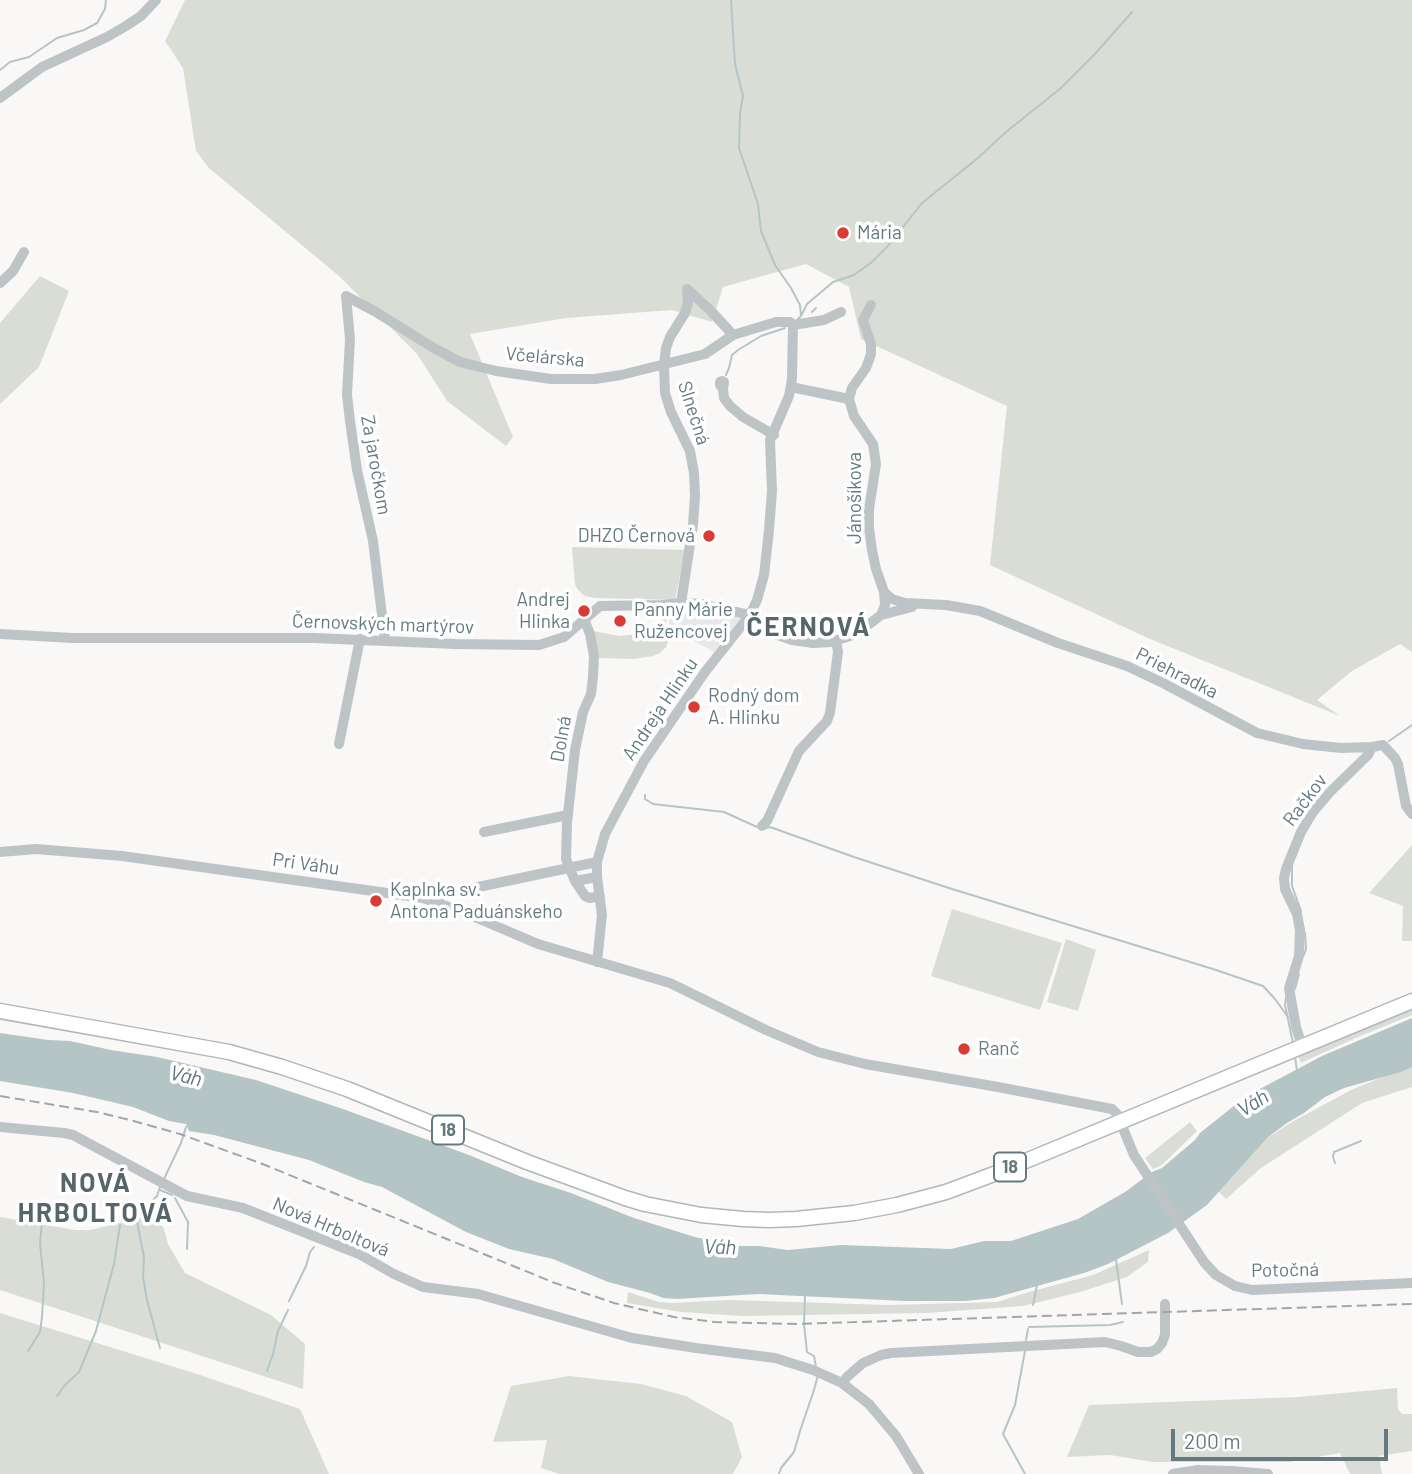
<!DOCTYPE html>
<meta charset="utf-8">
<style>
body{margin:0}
#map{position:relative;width:1412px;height:1474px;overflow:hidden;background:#f9f8f7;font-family:Barlow,sans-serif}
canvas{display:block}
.scale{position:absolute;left:1171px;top:1429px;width:217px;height:32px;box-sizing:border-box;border:4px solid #657a80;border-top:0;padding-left:9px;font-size:21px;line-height:24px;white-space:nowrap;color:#657a80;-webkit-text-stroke:5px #fff;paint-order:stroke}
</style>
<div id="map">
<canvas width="1412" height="1474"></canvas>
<div class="scale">200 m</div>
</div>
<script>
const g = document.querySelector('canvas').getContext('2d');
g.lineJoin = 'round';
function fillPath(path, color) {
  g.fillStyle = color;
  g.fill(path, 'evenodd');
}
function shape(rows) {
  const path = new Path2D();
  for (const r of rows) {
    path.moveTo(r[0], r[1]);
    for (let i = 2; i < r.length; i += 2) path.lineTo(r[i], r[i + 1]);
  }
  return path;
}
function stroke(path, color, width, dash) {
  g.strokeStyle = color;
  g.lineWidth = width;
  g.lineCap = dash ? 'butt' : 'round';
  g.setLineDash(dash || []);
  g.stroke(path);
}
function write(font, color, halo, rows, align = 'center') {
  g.font = font + ' Barlow,sans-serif';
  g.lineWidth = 7;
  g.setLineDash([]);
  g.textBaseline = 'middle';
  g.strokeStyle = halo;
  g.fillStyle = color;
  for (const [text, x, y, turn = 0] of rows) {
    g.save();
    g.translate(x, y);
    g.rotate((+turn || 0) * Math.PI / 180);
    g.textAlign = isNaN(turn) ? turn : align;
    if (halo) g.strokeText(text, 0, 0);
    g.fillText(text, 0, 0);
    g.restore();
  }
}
const built = shape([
 [670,607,703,607,744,616,714,652,685,636,668,633]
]);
const green = shape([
 [185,0,1412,0,1412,652,1400,644,1352,671,1317,700,1340,716,1150,639,990,565,1007,406,861,339,849,287,806,264,723,287,712,322,672,310,566,318,470,334,513,437,506,446,447,401,417,354,339,276,209,168,196,151,183,68,165,41],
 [40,276,69,291,39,367,0,404,0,323],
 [572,547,685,550,675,600,595,598,585,596,578,590,575,585],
 [667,616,665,628,666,635,670,636,666,647,660,653,653,656,634,659,598,658,593,631,620,636,638,634,654,627],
 [1412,845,1412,941,1402,941,1403,906,1369,893],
 [952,909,1062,943,1040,1010,931,976],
 [1066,939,1096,950,1078,1011,1047,1002],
 [1412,1008,1412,1015,1358,1037,1301,1063,1298,1055],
 [1412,1065,1412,1087,1362,1103,1261,1168,1226,1199,1218,1191,1254,1147,1290,1123,1351,1090],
 [1190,1122,1197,1131,1162,1165,1153,1169,1145,1158],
 [0,1217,75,1230,90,1230,144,1217,153,1217,159,1221,164,1229,168,1244,185,1273,271,1315,305,1344,303,1389,0,1290],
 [1149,1250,1148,1262,1127,1277,1080,1292,1023,1306,926,1313,742,1316,681,1312,627,1303,628,1292,659,1302,672,1303,728,1300,888,1305,997,1302,1029,1292,1093,1275],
 [0,1313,194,1373,300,1409,329,1474,0,1474],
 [569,1376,641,1384,686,1396,732,1422,742,1457,733,1474,560,1474,541,1468,547,1440,493,1442,511,1386],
 [1397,1388,1398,1409,1402,1414,1412,1414,1412,1451,1379,1456,1382,1474,1350,1474,1340,1453,1289,1462,1153,1462,1110,1455,1067,1457,1089,1405,1298,1397]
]);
const water = shape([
 [1412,1018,1412,1067,1401,1072,1344,1088,1325,1097,1304,1113,1287,1123,1267,1138,1207,1205,1168,1233,1108,1264,1084,1273,994,1298,965,1301,905,1301,758,1294,677,1299,663,1298,650,1293,608,1282,553,1259,509,1249,466,1232,382,1187,364,1182,309,1160,214,1135,189,1131,186,1124,169,1121,133,1107,73,1093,0,1081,0,1033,48,1040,70,1041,111,1050,157,1057,256,1080,343,1109,469,1155,522,1177,571,1193,634,1218,698,1238,717,1240,736,1246,759,1246,788,1250,841,1245,951,1249,984,1241,1011,1241,1078,1219,1125,1192,1152,1172,1162,1168,1195,1140,1200,1133,1235,1105,1256,1091,1322,1056]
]);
const stream = shape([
 [731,0,735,64,743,96,740,114,739,148,758,204,761,231,775,265,791,288,800,305,801,316,798,319],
 [0,70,10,62,29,57,57,38,84,30,97,23,105,9,106,0],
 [812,312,816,308],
 [801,316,807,304,833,282,854,275,872,262,887,247,922,203,978,158,1006,132,1061,88,1094,55,1132,12],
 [726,375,729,368,732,355,738,350,761,336,785,328],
 [1389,741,1412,725],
 [645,795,645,799,653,804,724,812,757,827],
 [766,828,770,827,854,857,952,889,1213,969,1263,986,1275,999,1288,1017],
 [1292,865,1292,886,1301,911],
 [1304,955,1306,949,1305,933],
 [1295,989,1299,974],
 [1286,997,1285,1005,1293,1043],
 [1295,1056,1297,1071],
 [1335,1163,1333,1157,1334,1152,1361,1141],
 [164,1179,181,1143,186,1127],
 [160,1190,172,1195],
 [175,1198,188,1222,187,1249],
 [122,1219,151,1202,157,1196,160,1187],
 [137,1222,144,1257,143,1277,147,1300,160,1348],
 [1116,1260,1122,1304],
 [805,1295,804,1324,807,1352,814,1356,816,1367],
 [289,1301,306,1266,310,1252,314,1247],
 [1033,1305,1037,1285],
 [1029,1327,1110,1325,1123,1322],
 [1026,1340,1028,1329],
 [28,1351,40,1332,42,1317,44,1284,40,1243,42,1222],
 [267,1371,273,1354,278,1331,288,1310],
 [57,1396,65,1385,79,1372,96,1331,114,1264,120,1225],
 [779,1474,781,1468,794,1452,800,1431,814,1390,818,1375],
 [1025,1474,1003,1434,1015,1405,1025,1351]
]);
const minor = shape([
 [0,98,42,67,107,37,126,26,141,16,156,0],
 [0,283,13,271,24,252],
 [687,289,711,311,733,335],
 [346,296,376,312,432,347,460,362,496,371,551,379,595,379,621,375,705,354,733,335,776,322,790,322,793,325,792,379,789,396,770,440,772,491,769,530,764,575,757,600,750,615,705,672,644,761,605,834,597,862,597,877,602,915,597,962],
 [346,296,350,339,347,395,350,421,357,470,373,541,385,640],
 [793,325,824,320,841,312],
 [791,387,849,399],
 [723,389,720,385,720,382,722,381,724,382,723,389,724,398,730,406,743,417,774,435],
 [884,592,892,599,905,603,946,605,980,611,1058,643,1127,666,1163,683,1257,733,1303,744,1341,748,1372,747,1383,745,1395,758,1398,764,1406,806,1412,814],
 [681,603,693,525,695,496,694,473,690,451,671,412,665,393,664,365,666,348,670,337,685,313,688,303,687,289],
 [881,615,912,607],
 [584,619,590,634,594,656,593,677,591,694,583,712,575,750,567,823,566,859,575,881,597,877],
 [745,621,763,630,792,640,813,643,831,642,850,636,868,625,881,615,885,605,884,592,876,569,872,550,869,528,869,509,876,464,873,444,854,416,849,399,852,388,866,368,871,354,871,344,863,320,871,305],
 [0,634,73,638,314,638,455,644,539,645,564,637,600,606,663,605,681,603,702,604,750,615],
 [339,744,360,639],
 [762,826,767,821,799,751,827,721,830,713,838,652,836,640],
 [484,832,568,815],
 [0,852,36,849,122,856,423,898,463,912,538,944,670,983,766,1030,818,1052,865,1064,998,1087,1112,1109,1117,1114,1134,1155,1204,1262,1216,1275,1235,1286,1252,1290,1412,1283],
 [575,881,585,896,590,898,600,896],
 [426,898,597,862],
 [1302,1046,1296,1027,1289,988,1299,956,1300,930,1297,914,1285,889,1284,878,1286,869,1301,832,1313,812,1330,792,1368,755,1372,747],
 [0,1127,64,1133,73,1135,187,1196,243,1208,359,1254,394,1274,423,1287,478,1294,632,1338,696,1348,775,1358,813,1370,842,1383,869,1404,896,1436,919,1474],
 [842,1383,848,1376,863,1363,881,1355,891,1353,1105,1342,1121,1346,1138,1352,1151,1352,1157,1349,1162,1343,1165,1335,1165,1304],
 [1173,1474,1198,1470,1231,1471,1268,1474]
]);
const major = shape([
 [0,1011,229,1052,282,1067,347,1089,527,1162,625,1198,645,1204,701,1215,743,1219,769,1220,796,1219,854,1213,897,1205,946,1192,994,1174,1412,1001]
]);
const rail = shape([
 [0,1096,97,1112,130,1120,180,1134,260,1163,555,1283,614,1303,674,1317,715,1322,797,1324,1412,1304]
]);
const markers = [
 [843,233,7,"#db3b35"],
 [709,536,7,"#db3b35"],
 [584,611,7,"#db3b35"],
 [620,621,7,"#db3b35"],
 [694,707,7,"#db3b35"],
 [376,901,7,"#db3b35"],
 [964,1049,7,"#db3b35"]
];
const shields = [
 [448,1130,32],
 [1010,1167,32]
];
const shieldNames = [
 ["18",448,1130],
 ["18",1010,1167]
];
const poiNames = [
 ["Mária",857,233],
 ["DHZO Černová",695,536,"right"],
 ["Andrej",570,600,"right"],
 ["Hlinka",570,622,"right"],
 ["Panny Márie",634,610],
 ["Ružencovej",634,632],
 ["Rodný dom",708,696],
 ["A. Hlinku",708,718],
 ["Kaplnka sv.",390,890],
 ["Antona Paduánskeho",390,912],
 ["Ranč",978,1049]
];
const streetNames = [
 ["Včelárska",545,357,5],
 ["Slnečná",694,413,72],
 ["Za jaročkom",376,465,80],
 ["Jánošíkova",855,498,-90],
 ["Černovských martýrov",383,624,2],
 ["Priehradka",1177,673,27],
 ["Andreja Hlinku",660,709,-56],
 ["Dolná",561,739,-80],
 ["Račkov",1305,800,-53],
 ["Pri Váhu",306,864,8],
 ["Nová Hrboltová",331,1227,23],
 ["Potočná",1285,1270,-1]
];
const waterNames = [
 ["Váh",186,1076,14],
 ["Váh",1253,1103,-32],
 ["Váh",720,1247,2]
];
const districtNames = [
 ["ČERNOVÁ",809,627],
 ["NOVÁ",96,1183],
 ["HRBOLTOVÁ",96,1213]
];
fillPath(built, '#e7e8e8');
fillPath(green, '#daddd6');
fillPath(water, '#b5c5c6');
stroke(stream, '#b5c5c6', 2);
stroke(major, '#b0b7b9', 17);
stroke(minor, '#bec4c6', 10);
stroke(major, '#fff', 14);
stroke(rail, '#9ea8ab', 2, [10, 5]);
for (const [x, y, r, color] of markers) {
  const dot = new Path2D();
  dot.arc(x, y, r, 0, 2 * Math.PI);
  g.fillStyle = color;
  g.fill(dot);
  stroke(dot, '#fff', 2.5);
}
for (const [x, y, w] of shields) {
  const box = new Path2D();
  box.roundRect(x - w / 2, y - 14.5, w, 29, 5);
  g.fillStyle = '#fff';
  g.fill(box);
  stroke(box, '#657a80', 2);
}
write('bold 18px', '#657a80', null, shieldNames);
write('19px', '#657a80', '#fff', poiNames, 'left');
write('19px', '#657a80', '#fff', streetNames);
write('italic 21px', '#60787a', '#fff', waterNames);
g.letterSpacing = '2px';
write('bold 26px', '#57666b', '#fff', districtNames);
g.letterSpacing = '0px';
</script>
